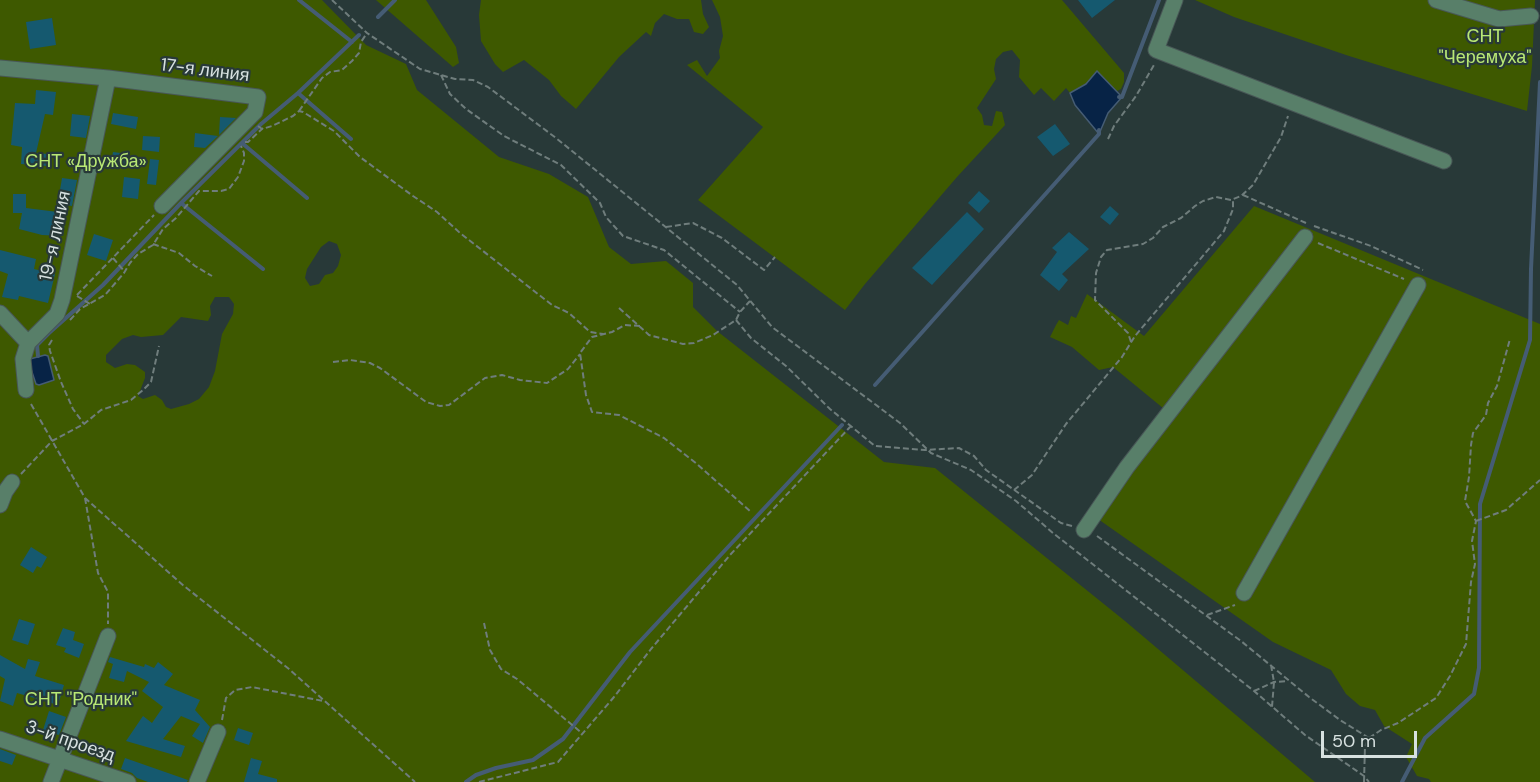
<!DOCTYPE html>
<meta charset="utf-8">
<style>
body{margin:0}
#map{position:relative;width:1540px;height:782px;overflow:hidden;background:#283938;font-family:"DM Sans",sans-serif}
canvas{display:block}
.scale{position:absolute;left:1321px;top:731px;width:96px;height:27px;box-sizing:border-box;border:3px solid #d7e1e0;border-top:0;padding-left:8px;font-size:18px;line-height:21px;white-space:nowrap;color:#d7e1e0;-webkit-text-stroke:4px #283938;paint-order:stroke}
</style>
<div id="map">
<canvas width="1540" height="782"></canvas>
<div class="scale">50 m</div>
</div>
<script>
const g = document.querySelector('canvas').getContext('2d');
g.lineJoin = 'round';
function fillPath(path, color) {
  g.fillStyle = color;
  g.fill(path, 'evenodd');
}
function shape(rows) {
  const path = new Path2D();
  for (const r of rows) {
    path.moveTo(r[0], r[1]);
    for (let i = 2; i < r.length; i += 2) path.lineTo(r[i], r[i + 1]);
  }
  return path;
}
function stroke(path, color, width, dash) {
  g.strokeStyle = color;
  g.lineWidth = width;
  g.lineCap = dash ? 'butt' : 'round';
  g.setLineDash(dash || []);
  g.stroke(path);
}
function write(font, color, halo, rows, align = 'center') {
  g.font = font + ' "DM Sans",sans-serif';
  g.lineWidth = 4.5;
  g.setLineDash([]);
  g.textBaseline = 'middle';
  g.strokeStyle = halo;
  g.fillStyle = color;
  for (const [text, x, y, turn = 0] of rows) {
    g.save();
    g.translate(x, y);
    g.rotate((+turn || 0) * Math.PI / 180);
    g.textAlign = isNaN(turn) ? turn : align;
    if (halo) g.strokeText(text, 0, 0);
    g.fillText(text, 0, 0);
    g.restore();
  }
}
const green = shape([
 [0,0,322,0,366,45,406,64,417,90,499,157,549,174,588,197,609,247,631,264,666,261,693,283,693,307,717,331,884,462,935,468,1125,621,1315,782,0,782],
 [329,241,337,244,341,255,338,266,333,273,325,275,319,284,310,286,305,278,307,269,321,247],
 [215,297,229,297,234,304,233,314,222,334,215,371,209,387,199,399,189,404,171,409,166,407,162,400,155,395,143,399,138,396,145,378,145,372,135,365,127,364,115,368,106,362,106,355,122,339,133,335,141,337,163,335,181,317,208,321,211,315,210,306],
 [376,0,426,0,456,47,459,63,453,67],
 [481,0,701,0,703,14,709,27,703,34,694,32,689,19,677,19,664,14,655,23,651,36,646,32,619,57,576,109,561,96,549,80,524,60,503,72,495,64,481,41,479,15],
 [712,0,1062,0,1124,73,1124,82,1121,89,1117,91,1097,71,1086,84,1070,93,1066,88,1054,101,1041,88,1034,95,1019,77,1020,60,1012,50,1003,52,996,59,994,69,996,79,977,108,982,115,984,125,992,126,996,111,1002,112,1005,125,957,177,865,284,845,310,698,200,763,127,687,65,697,60,707,76,720,58,719,51,723,36,720,17],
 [1195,0,1535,0,1532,66,1527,111,1349,56,1234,17],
 [1254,206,1540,324,1540,782,1431,782,1429,779,1417,776,1406,757,1412,744,1384,726,1375,710,1360,706,1346,694,1331,670,1273,642,1098,519,1169,413,1113,367,1099,370,1072,347,1050,337,1056,325,1059,320,1068,325,1071,316,1076,318,1087,294,1144,336]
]);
const water = shape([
 [1097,71,1122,97,1108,113,1099,134,1075,105,1070,93,1086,84,1097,71],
 [45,355,48,356,54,380,39,385,36,384,29,363,30,359,45,355]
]);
const stream = shape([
 [299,0,352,42],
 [378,17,395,0],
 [298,93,351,139],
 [1119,97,1122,97,1159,0],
 [242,143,307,198],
 [181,203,263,269],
 [38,356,37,345,49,333,103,285,181,203,261,124,298,93,359,35],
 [875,385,1099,134,1099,130],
 [466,782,476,775,496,768,533,760,563,739,630,652,842,425],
 [1402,782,1425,738,1474,694,1479,668,1480,504,1530,340,1531,269,1540,82]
]);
const building = shape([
 [1078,0,1115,0,1092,18],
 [52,18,56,45,30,49,26,22],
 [36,90,56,92,53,115,45,114,36,153,48,154,47,166,21,164,22,147,11,145,15,103,35,104],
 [113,113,138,117,136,129,111,124],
 [72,114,90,116,86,138,70,136],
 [220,117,236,118,219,135],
 [1055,124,1070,144,1053,156,1037,137],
 [195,133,218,136,205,148,194,147],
 [143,136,160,137,159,152,142,150],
 [113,152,128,154,126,166,111,163],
 [150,159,159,160,156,185,147,184],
 [124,177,140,179,138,199,122,197],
 [62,178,77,180,72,206,62,204,64,191,60,190],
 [979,191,990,201,979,213,968,203],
 [13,194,26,194,26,208,66,213,63,236,42,235,19,229,22,213,13,213],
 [1110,206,1119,214,1110,225,1100,217],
 [967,212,984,229,932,285,912,268],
 [1069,232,1089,249,1062,274,1068,280,1059,291,1040,275,1057,252,1052,248],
 [94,234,113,240,106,261,87,255],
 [0,250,36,259,34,269,55,274,48,303,19,296,18,300,2,297,8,274,0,271],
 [31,547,47,557,41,568,37,566,33,573,20,565],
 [19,619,35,624,28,645,12,640],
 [63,628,75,632,73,640,84,644,79,658,64,652,66,648,56,645],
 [0,655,25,669,28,659,40,662,35,676,64,685,58,705,17,693,13,706,0,701,5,679,0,676],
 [110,657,144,667,145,664,154,668,158,662,173,674,164,685,200,700,195,710,210,727,203,743,192,736,200,724,181,716,163,739,185,746,181,757,126,741,143,716,152,723,163,707,142,691,149,682,127,671,124,682,109,678,113,664,108,662],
 [49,711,66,717,59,735,43,730],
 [238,728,253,733,249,745,234,740],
 [0,749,16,755,12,765,0,761],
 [125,758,188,780,187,782,148,782,137,778,132,773,121,769],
 [251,758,262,761,258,774,277,779,277,782,244,782]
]);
const path = shape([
 [332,0,367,33,420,69,455,79,473,80,488,87,556,138,737,285,772,327,900,423,931,453,971,470,1016,501,1053,533,1254,691,1305,735,1364,776,1369,782],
 [441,75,450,94,466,109,504,136,561,165,600,203,606,217,623,236,664,250,740,312],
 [299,111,322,78,330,72,342,70,352,61,359,53,361,42,367,33],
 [258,126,262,129,272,126,293,116,299,111,303,112,334,131,360,157,413,196,437,212,460,233,552,305,569,313,590,332,603,334],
 [1108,139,1114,126,1136,96,1154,65],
 [245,142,248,142,263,128],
 [1243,195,1306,223],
 [1314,226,1371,246,1423,270],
 [666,227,693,223,722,238,764,270,775,257],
 [1318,243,1404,279],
 [153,244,179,253,195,266,212,276],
 [113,258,124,271],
 [77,295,154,215],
 [77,296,90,304],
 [619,308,649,335,683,344,694,343,713,335,736,320,740,312,750,301],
 [70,320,80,309,105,295,124,273,130,263,138,254,153,245,163,229,176,218,199,191,221,191,229,189,238,177,244,161,244,153,241,146],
 [736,320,751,338,786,366,830,409,875,446,925,450,959,448,974,456,986,470,1061,523,1072,526],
 [640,326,625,325,612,332,592,337,580,353,586,395,592,412,619,415,664,438,697,464,751,512],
 [52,340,49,345,50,351,61,382,73,409,84,424],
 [1131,342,1128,333,1095,300,1096,273,1101,257,1107,250,1143,244,1153,238,1163,227,1181,218,1195,206,1203,201,1216,197,1231,200,1241,196,1253,185,1281,137,1288,116],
 [333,362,350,360,370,363,380,368,426,402,440,406,449,405,485,378,502,375,520,380,547,383,568,369,580,354],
 [31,404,85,498,184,586,289,669,415,782],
 [21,474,52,441,84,424,101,410,131,400,143,390,151,382,159,346],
 [1014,490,1032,475,1066,424,1122,357,1135,336,1224,231,1233,209,1233,199],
 [85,498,98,573,108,592,108,624],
 [1476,521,1506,510,1540,480],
 [1097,536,1241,641,1309,697,1340,720,1369,738],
 [1207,615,1235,605],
 [484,623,490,650,501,669,517,679,583,734],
 [1271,665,1274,682,1272,707],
 [1254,691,1274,682,1288,681],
 [222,720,226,698,235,690,252,687,323,701],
 [479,782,558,762,614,697,651,649,730,555,851,426],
 [1364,782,1365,746,1369,738,1381,730,1398,723,1436,698,1450,676,1466,644,1471,582,1475,564,1472,541,1476,521,1465,501,1469,477,1471,445,1473,433,1486,415,1488,403,1497,386,1510,339]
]);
const minor = shape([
 [1175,0,1156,50,1444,161],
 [1436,0,1499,19,1531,16],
 [0,68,108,78,258,97,255,112,162,206],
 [0,313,28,343],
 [26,390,23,359,28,343,57,314,62,300,108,78],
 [0,505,5,492,12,482],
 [1084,530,1127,467,1305,237],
 [1244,593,1418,285],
 [0,739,128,782],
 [51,782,108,636],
 [197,782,218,732]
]);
const parkNames = [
 ["СНТ",1485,37],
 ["\"Черемуха\"",1485,58],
 ["СНТ «Дружба»",86,162],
 ["СНТ ''Родник''",81,700]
];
const streetNames = [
 ["17-я линия",205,71,7],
 ["19-я линия",56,236,-78],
 ["3-й проезд",70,742,19]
];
fillPath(green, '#3e5900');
fillPath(water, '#072346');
stroke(water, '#455c74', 1.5);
stroke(stream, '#455c74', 4);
fillPath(building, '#15596f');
stroke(minor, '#485756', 17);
stroke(path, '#6f7d7c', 2, [6, 3]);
stroke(minor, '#587f69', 15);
write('18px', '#b9e875', '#283938', parkNames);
write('18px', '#d7e1e0', '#283938', streetNames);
</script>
